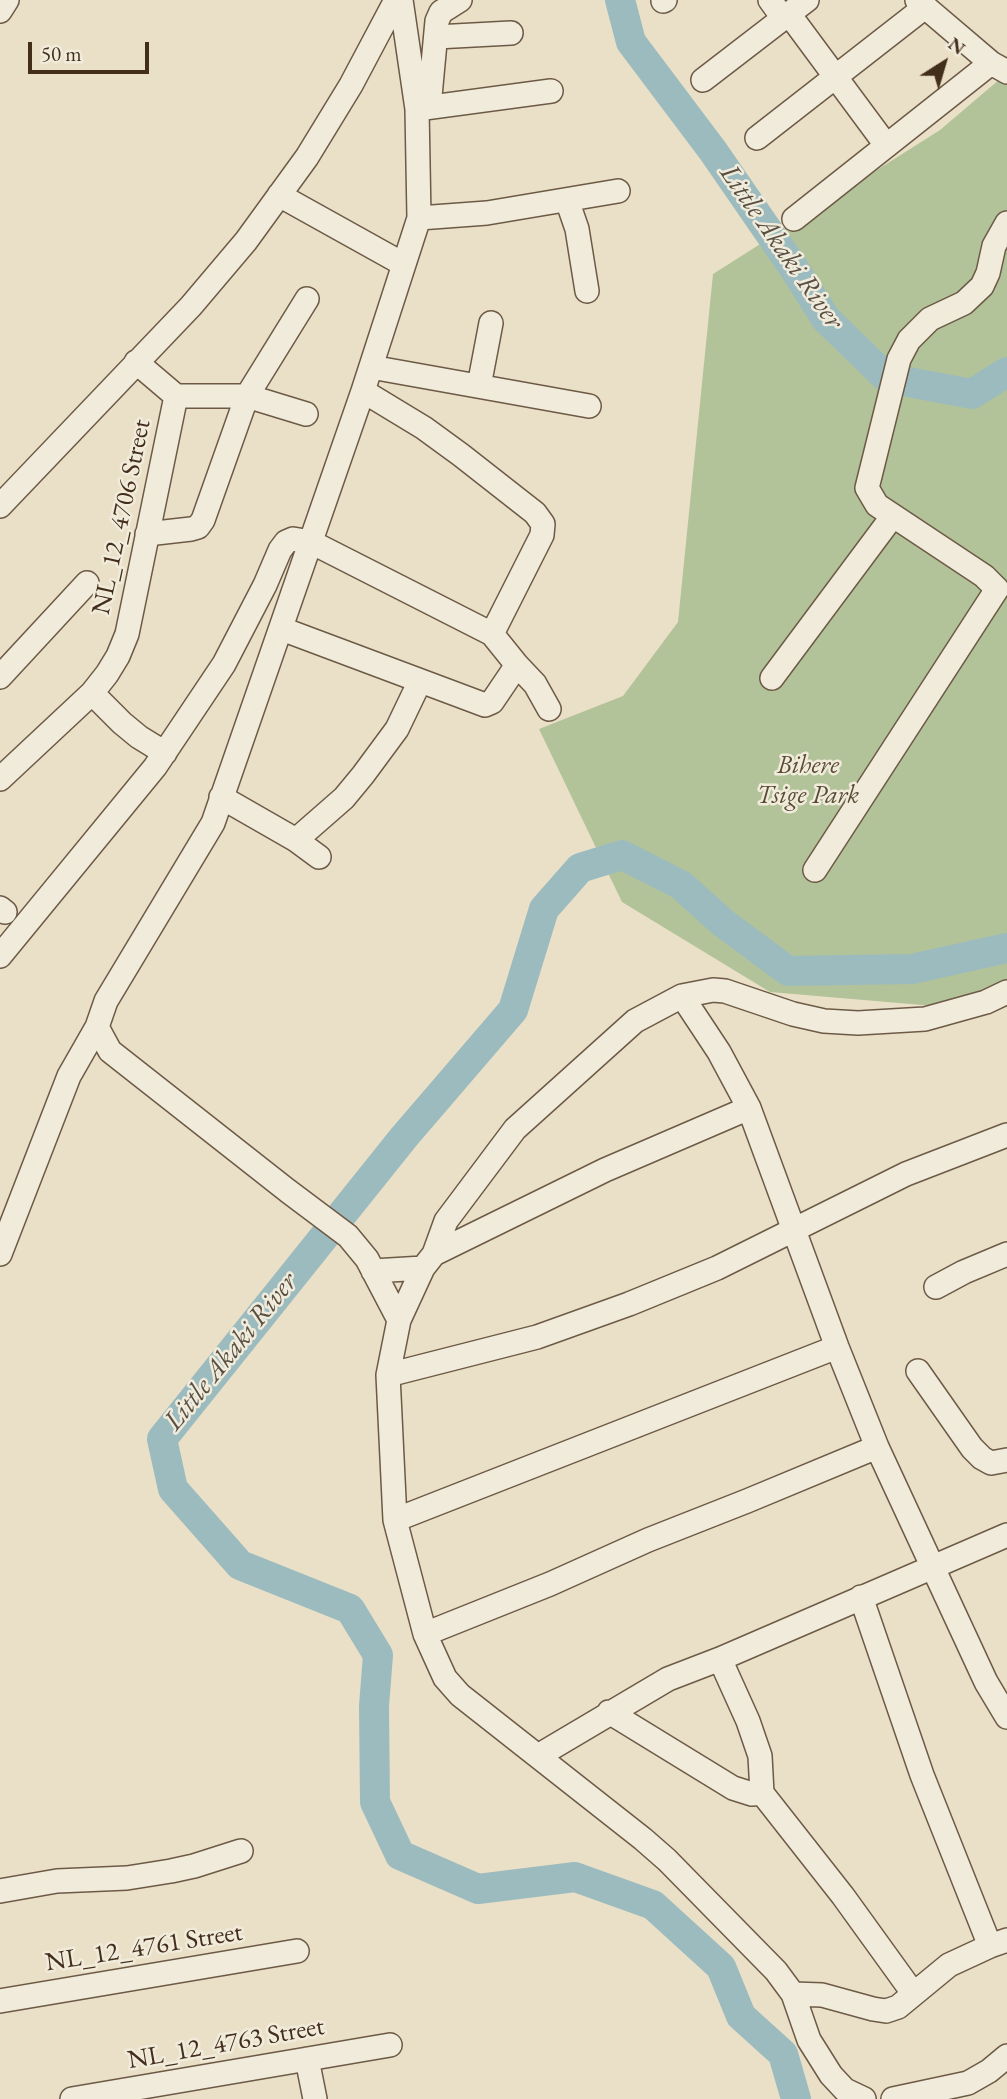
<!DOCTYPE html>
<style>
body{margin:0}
#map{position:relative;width:1007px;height:2099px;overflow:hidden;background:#eae0c7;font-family:"EB Garamond",serif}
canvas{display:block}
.north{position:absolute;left:909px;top:28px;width:70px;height:70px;-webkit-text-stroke:5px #f1ebdb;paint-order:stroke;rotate:37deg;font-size:19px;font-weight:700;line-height:28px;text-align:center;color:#432d1b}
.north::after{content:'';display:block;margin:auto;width:24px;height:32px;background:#432d1b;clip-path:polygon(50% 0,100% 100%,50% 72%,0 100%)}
.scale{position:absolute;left:28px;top:42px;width:121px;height:32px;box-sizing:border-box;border:4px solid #432d1b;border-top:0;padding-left:9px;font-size:21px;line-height:24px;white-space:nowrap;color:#432d1b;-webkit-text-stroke:5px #f1ebdb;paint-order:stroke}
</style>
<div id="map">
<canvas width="1007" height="2099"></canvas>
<div class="north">N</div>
<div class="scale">50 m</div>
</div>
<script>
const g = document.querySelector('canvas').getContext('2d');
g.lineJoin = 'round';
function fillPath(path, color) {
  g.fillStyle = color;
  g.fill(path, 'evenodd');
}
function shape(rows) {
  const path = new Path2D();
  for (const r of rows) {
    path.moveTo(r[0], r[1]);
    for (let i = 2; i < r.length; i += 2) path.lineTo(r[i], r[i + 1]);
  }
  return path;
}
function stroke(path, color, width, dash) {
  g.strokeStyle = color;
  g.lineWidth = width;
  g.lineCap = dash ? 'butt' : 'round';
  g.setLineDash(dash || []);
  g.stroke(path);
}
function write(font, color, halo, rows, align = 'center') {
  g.font = font + ' "EB Garamond",serif';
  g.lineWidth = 5;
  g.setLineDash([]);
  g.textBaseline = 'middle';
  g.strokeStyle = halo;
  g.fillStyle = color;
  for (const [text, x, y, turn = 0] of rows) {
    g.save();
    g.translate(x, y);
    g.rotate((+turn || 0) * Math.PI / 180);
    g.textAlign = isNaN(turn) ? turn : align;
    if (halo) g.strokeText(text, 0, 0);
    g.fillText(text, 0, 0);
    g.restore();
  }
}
const green = shape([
 [1007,73,1007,984,969,1009,770,992,622,902,539,729,623,696,678,622,713,274,940,130]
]);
const river = shape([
 [620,0,631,42,713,151,795,270,826,319,887,378,972,394,1007,372],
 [796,2099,783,2054,741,2016,721,1967,653,1905,575,1877,478,1889,400,1855,375,1802,374,1706,378,1655,350,1609,240,1565,173,1489,162,1439,404,1137,513,1010,544,909,580,868,622,855,681,885,722,922,788,971,912,969,1007,948]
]);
const minor = shape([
 [770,0,783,18],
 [917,0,991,63,1007,72],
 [663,1,665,0],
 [0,11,7,0],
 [789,14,886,145],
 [436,37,511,33],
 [703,80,807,0],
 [429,107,437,21,441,12,460,0],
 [417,109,551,91],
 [757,138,925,7],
 [279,195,403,264],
 [567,200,577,229,587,291],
 [419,218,487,213,618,191],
 [794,219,991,63],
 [371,367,589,406],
 [479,386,491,323],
 [363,391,424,428,461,455,535,513,543,524,542,535,492,634],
 [176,396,247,396,306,414],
 [0,506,191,306,246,241,307,157,351,85,396,0],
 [147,534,191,529,198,527,203,520,247,396,307,299],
 [517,665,535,684,549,709],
 [0,677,87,583],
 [772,678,892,517],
 [92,693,122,723,139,737,165,753],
 [0,779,92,693,107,674,118,656,127,634,176,396,136,362],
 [221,797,296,840,319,857],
 [296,840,344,798,363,775,397,729,420,681],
 [815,870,997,589,984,576,877,505,867,488,899,359,909,340,930,319,964,303,982,286,988,273,994,246,1007,223],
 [0,908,5,912],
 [0,956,155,767,224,664,265,585,280,550,286,542,293,539,311,542,492,634,517,665,492,702,485,705,282,629],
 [682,996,713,990,725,991,793,1014,824,1021,858,1023,925,1019,986,1002,1007,992],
 [97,1027,110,1051,288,1191,348,1236,367,1259,399,1320,388,1375,395,1520,425,1634,445,1678,460,1695,643,1839,667,1860,776,1971,793,1994,822,1995,873,2009,886,2011,898,2007,949,1965,990,1946,1007,1940],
 [0,1254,69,1076,97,1027,106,1001,213,823,363,391,419,218,417,109,401,0],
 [434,1254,605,1170,749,1108],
 [373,1271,423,1268],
 [936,1287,964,1272,1007,1254],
 [399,1320,423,1268,434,1254,446,1221,515,1129,635,1021,682,996,719,1052,749,1108,837,1347,877,1447,986,1682,1007,1717],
 [918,1371,972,1448,982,1458,991,1463,1007,1460],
 [388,1375,537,1337,629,1304,717,1268,906,1174,1007,1135],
 [395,1520,837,1347],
 [861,1597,922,1775,990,1946],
 [425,1634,550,1584,648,1540,747,1501,877,1447],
 [720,1659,748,1721,760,1756,762,1793],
 [609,1712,733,1788,752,1794,762,1793,843,1896,913,1993],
 [538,1756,668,1679,720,1659,1007,1535],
 [0,1891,57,1881,127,1878,171,1871,194,1866,241,1851],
 [793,1994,809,2040,831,2075,845,2090,864,2099],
 [0,2001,297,1951],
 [307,2059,315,2099],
 [72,2099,390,2045],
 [893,2099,968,2083,989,2071,1007,2056]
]);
const streetNames = [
 ["NL_12_4706 Street",122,517,-78],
 ["NL_12_4761 Street",144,1948,-9],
 ["NL_12_4763 Street",226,2044,-10]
];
const parkNames = [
 ["Bihere",808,766],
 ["Tsige Park",808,796]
];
const waterNames = [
 ["Little Akaki River",781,247,55],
 ["Little Akaki River",231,1352,-51]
];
fillPath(green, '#b2c399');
stroke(river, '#9cbbbf', 30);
stroke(minor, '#6d5a46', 26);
stroke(minor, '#f1ebdb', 23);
write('26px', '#432d1b', '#f1ebdb', streetNames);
write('italic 26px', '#594b34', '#f1ebdb', parkNames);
write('italic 28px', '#595044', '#f1ebdb', waterNames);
</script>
